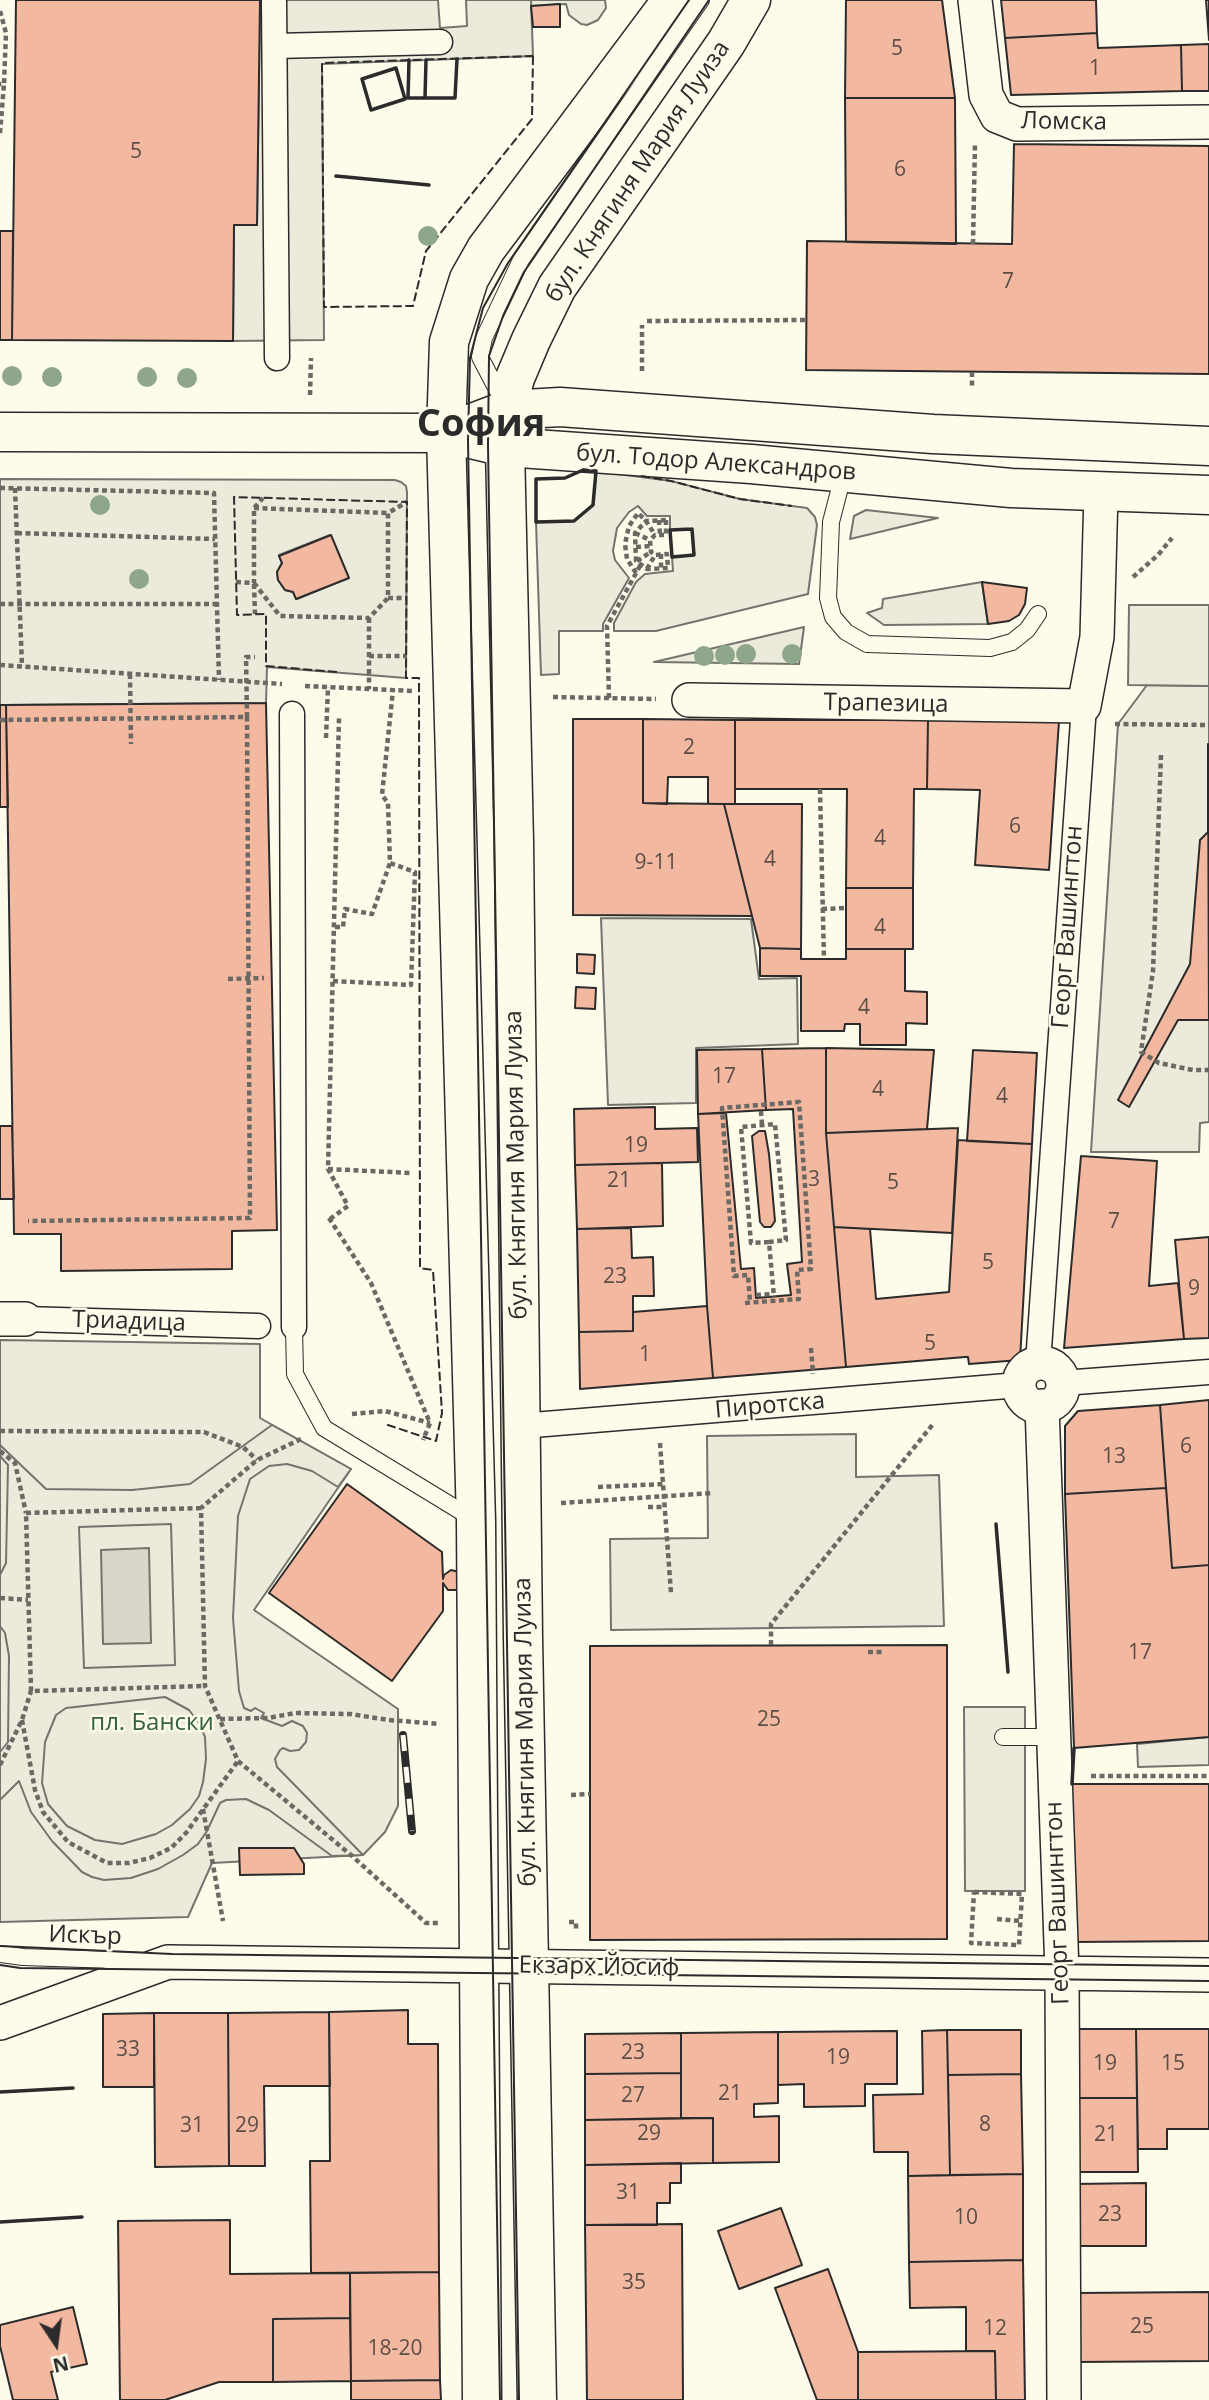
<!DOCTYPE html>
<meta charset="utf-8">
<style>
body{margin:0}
#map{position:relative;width:1209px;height:2400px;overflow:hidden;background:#fdfbea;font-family:"Open Sans",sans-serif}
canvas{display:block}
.north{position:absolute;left:21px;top:2309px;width:70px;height:70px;-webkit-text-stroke:5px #fdfbea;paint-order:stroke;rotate:167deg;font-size:19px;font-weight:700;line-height:28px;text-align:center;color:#2b2b2b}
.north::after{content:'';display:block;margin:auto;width:24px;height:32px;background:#2b2b2b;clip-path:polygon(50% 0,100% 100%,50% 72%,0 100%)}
</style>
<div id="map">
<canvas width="1209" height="2400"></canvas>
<div class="north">N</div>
</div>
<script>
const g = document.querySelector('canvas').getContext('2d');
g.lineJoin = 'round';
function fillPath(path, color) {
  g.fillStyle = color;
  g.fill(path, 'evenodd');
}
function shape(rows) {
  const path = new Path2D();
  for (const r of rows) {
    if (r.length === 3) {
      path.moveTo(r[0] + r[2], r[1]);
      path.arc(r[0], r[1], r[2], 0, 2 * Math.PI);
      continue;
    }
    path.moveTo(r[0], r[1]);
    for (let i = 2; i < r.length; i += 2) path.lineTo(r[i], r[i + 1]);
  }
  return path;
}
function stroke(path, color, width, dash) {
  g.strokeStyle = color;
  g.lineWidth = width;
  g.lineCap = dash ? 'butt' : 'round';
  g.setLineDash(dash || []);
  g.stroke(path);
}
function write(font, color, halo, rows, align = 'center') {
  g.font = font + ' "Open Sans",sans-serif';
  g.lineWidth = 5;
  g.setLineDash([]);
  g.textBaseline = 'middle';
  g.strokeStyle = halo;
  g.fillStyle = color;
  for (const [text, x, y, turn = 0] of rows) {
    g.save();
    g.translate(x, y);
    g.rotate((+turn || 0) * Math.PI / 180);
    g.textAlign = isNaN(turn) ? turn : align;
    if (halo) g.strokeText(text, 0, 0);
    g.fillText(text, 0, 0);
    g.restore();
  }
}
const green = shape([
 [531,0,605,0,606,8,598,20,587,25,581,24,569,15,566,4,531,6,531,0],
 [596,471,671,481,740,499,807,508,815,517,817,525,808,594,656,631,614,631,614,623,636,582,645,574,673,571,672,557,694,555,692,529,670,530,670,516,647,516,638,506,629,512,617,528,613,551,615,560,629,578,603,624,603,631,559,631,559,674,541,675,536,522,574,521,593,505,596,471],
 [866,510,938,518,850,539,854,516,866,510],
 [982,582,988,624,884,625,867,613,882,608,883,599,982,582],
 [804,627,799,664,654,662,804,627],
 [1147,685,1209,686,1209,1122,1200,1123,1199,1152,1091,1152,1118,724,1147,685],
 [0,1340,260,1344,260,1418,351,1469,254,1610,398,1709,398,1806,385,1832,363,1855,212,1863,188,1917,0,1922,0,1340],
 [1209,1737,1209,1765,1138,1767,1137,1744,1209,1737]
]);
const parking = shape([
 [260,0,438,0,440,28,467,26,466,0,531,0,533,56,322,64,324,340,233,341,234,225,257,225,260,0],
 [0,479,395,480,401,482,406,486,407,492,406,678,267,667,266,703,0,705,0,479],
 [330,535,348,578,297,599,293,592,285,590,278,580,277,572,282,563,279,555,330,535],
 [1129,605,1209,605,1209,686,1128,685,1129,605],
 [601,918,751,919,759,979,797,978,798,1044,696,1048,696,1103,608,1105,601,918],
 [272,1425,351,1469,338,1487,312,1471,287,1464,269,1466,250,1479,238,1516,233,1618,239,1691,244,1708,251,1711,255,1708,264,1713,261,1718,282,1726,292,1721,303,1726,307,1733,306,1742,299,1750,290,1751,283,1748,280,1750,275,1759,277,1767,363,1855,332,1856,269,1810,246,1799,226,1800,220,1803,207,1831,198,1844,183,1855,158,1869,131,1878,104,1880,92,1877,82,1872,52,1841,31,1812,19,1781,0,1800,0,1752,8,1742,9,1656,5,1633,0,1626,0,1575,6,1563,8,1465,0,1456,0,1445,46,1489,132,1490,190,1484,272,1425],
 [171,1524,175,1665,84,1668,79,1527,171,1524],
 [165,1697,189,1710,199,1723,205,1737,206,1759,203,1782,199,1796,190,1809,172,1825,156,1834,122,1844,95,1840,67,1826,48,1804,42,1783,45,1742,56,1715,66,1708,165,1697],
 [856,1434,856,1477,939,1475,944,1626,611,1630,610,1539,708,1538,707,1436,856,1434],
 [964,1707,1025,1707,1025,1891,965,1891,964,1707]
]);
const water = shape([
 [149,1548,151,1643,103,1644,101,1550,149,1548]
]);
const building = shape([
 [16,0,260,0,257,225,234,225,233,341,12,340,16,0],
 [846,0,942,0,955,98,845,98,846,0],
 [1001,0,1096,0,1097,33,1005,38,1001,0],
 [1206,0,1209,0,1209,40,1206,0],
 [560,4,560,27,533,27,531,6,560,4],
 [1097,33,1098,48,1181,45,1182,91,1011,95,1005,38,1097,33],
 [1209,44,1209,91,1182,91,1181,45,1209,44],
 [845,98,955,98,956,244,846,242,845,98],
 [1014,144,1209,146,1209,374,806,370,807,241,1012,244,1014,144],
 [0,231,13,231,12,340,0,340,0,231],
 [331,535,349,578,296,599,293,592,285,590,278,580,277,572,282,563,279,556,331,535],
 [982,582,1027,588,1025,604,1019,615,1009,621,988,624,982,582],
 [266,703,277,1230,232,1231,232,1269,61,1271,61,1234,14,1234,6,705,266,703],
 [0,705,6,705,8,807,0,807,0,705],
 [573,719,643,719,643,803,724,804,752,916,573,915,573,719],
 [643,719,735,720,735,804,708,804,708,777,668,777,667,804,643,803,643,719],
 [735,720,928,720,927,789,914,789,913,888,846,888,847,789,735,789,735,720],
 [928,720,1059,721,1049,870,975,865,980,790,927,789,928,720],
 [1208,744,1209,1020,1178,1020,1129,1107,1118,1100,1190,964,1200,840,1208,832,1208,744],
 [724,804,802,804,801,949,760,948,724,804],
 [846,888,913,888,913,949,846,949,846,888],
 [760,948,801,949,801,959,846,959,846,949,905,949,905,991,927,992,927,1024,906,1023,906,1045,860,1045,860,1024,845,1024,844,1031,801,1031,801,976,760,976,760,948],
 [577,954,595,955,594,974,577,973,577,954],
 [576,987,596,988,595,1009,575,1008,576,987],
 [826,1048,826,1133,846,1367,713,1378,707,1306,698,1114,726,1113,741,1269,754,1268,756,1298,791,1295,787,1264,802,1262,793,1109,766,1110,762,1049,826,1048],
 [826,1048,934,1050,927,1129,826,1133,826,1048],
 [762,1049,766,1110,698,1114,697,1050,762,1049],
 [973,1050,1037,1053,1032,1144,967,1141,973,1050],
 [655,1107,655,1129,697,1128,698,1162,575,1165,574,1109,655,1107],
 [0,1126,12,1126,14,1199,0,1199,0,1126],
 [958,1128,952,1233,834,1227,826,1133,958,1128],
 [759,1131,765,1131,769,1154,775,1221,771,1227,764,1227,760,1222,752,1136,759,1131],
 [958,1140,1032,1144,1020,1360,969,1364,968,1357,965,1357,846,1367,834,1227,870,1229,876,1299,949,1292,958,1140],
 [1081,1156,1157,1161,1149,1286,1178,1283,1184,1339,1064,1348,1081,1156],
 [662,1163,663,1226,577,1229,575,1165,662,1163],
 [631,1228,632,1258,653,1257,654,1296,633,1296,633,1331,579,1332,577,1229,631,1228],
 [1209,1237,1209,1338,1184,1339,1175,1240,1209,1237],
 [707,1306,713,1378,580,1389,579,1332,633,1331,633,1312,707,1306],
 [1209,1400,1209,1565,1172,1568,1160,1405,1209,1400],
 [1160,1405,1166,1488,1065,1494,1065,1426,1078,1411,1160,1405],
 [347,1484,442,1552,443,1579,444,1575,451,1570,459,1572,460,1590,448,1590,443,1583,443,1611,392,1681,269,1593,347,1484],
 [1166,1488,1172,1568,1209,1565,1209,1737,1074,1748,1065,1494,1166,1488],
 [947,1645,947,1939,590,1940,590,1646,947,1645],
 [1072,1784,1209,1784,1209,1941,1073,1942,1072,1784],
 [239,1848,294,1848,304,1864,304,1874,240,1875,239,1848],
 [408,2010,408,2044,438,2044,439,2272,311,2273,310,2161,330,2161,329,2012,408,2010],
 [329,2012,330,2086,264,2086,265,2166,229,2166,228,2013,329,2012],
 [154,2013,154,2087,103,2087,103,2014,154,2013],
 [154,2013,228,2013,229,2166,155,2167,154,2013],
 [1073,2029,1136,2029,1137,2098,1074,2098,1073,2029],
 [1136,2029,1209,2029,1209,2129,1167,2129,1167,2149,1138,2149,1136,2029],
 [947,2030,950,2175,908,2176,908,2152,874,2152,873,2095,923,2094,922,2031,947,2030],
 [947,2030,1021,2030,1021,2074,948,2075,947,2030],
 [897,2031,897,2084,865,2084,865,2106,804,2107,804,2084,778,2085,778,2032,897,2031],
 [778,2032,778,2103,754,2104,754,2117,779,2116,779,2162,713,2163,713,2118,681,2118,681,2033,778,2032],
 [681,2033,681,2073,585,2074,585,2034,681,2033],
 [681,2073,681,2118,585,2120,585,2074,681,2073],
 [1021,2074,1023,2174,950,2175,948,2075,1021,2074],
 [1074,2098,1137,2098,1138,2172,1074,2172,1074,2098],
 [713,2118,713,2163,585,2165,585,2120,713,2118],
 [681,2163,681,2183,670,2183,670,2203,657,2203,657,2225,585,2225,585,2165,681,2163],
 [1023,2174,1023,2260,909,2262,908,2176,1023,2174],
 [1146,2183,1146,2246,1074,2246,1074,2184,1146,2183],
 [781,2208,802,2265,739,2289,718,2231,781,2208],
 [230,2220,230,2274,350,2273,350,2318,273,2319,273,2382,219,2382,165,2400,120,2400,118,2221,230,2220],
 [682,2224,683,2400,587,2400,585,2225,682,2224],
 [1023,2260,1025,2400,996,2400,995,2351,966,2351,966,2307,910,2308,909,2262,1023,2260],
 [828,2269,858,2352,858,2400,817,2400,775,2288,828,2269],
 [439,2272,440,2380,351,2381,350,2273,439,2272],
 [1209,2292,1209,2361,1075,2362,1075,2293,1209,2292],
 [73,2307,87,2364,51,2372,58,2400,13,2400,0,2346,0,2325,73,2307],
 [350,2318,351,2381,273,2382,273,2319,350,2318],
 [995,2351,996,2400,858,2400,858,2352,995,2351],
 [440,2380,441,2400,351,2400,351,2381,440,2380]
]);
const path = shape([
 [0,11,6,33,4,84,0,84],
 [0,133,4,84],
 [973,244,975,143],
 [647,321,807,320],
 [642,371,642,325],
 [972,372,972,387],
 [310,395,311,358],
 [0,488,214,493,219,680],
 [15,488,22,666],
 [254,508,388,513],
 [659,520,660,535],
 [666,520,666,535,655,535,650,540,651,552,655,555,667,554,668,568,647,569,636,561,635,533,646,521,666,520],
 [17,533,215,539],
 [635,533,650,540],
 [636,547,651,546],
 [661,554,661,569],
 [637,561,651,552],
 [647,569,655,555],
 [636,573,627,559,625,544,629,526,638,513,646,521,655,535],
 [1133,577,1158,555,1172,538],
 [236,582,254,583,254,508,263,498],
 [254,583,280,616,369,618,388,598,388,513,407,502],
 [254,584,255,614],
 [388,598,406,598],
 [0,604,217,604],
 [369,618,369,689],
 [369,656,406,656],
 [0,665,282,684],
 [130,674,131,744],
 [305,686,414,691],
 [553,697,656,699],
 [609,698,607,626,641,564],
 [247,717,246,657,255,657],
 [0,720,247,717,250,1218,28,1221],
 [1115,724,1209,725],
 [326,738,328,687],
 [1161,755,1153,971,1141,1052,1159,1063,1193,1070,1209,1070],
 [820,789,824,959],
 [822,909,846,908],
 [335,927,343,927,345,909,372,914,390,863],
 [228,979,264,978],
 [333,981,411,985,415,872,390,863,388,803,382,795,393,690],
 [761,1111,762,1125],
 [328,1169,411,1173],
 [329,1218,371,1283,430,1423,423,1440],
 [330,1219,348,1206,328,1169,339,717],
 [769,1242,751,1243,741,1127,775,1124,786,1240,769,1242,774,1297],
 [756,1295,773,1294],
 [745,1303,799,1299,797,1270,811,1269,799,1102,722,1108,734,1276,748,1275,750,1302],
 [811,1348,813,1374],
 [352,1414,385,1411,430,1423],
 [0,1431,204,1432,243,1447,257,1460],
 [301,1439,257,1460,201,1508,205,1686,238,1761,351,1855,426,1923,441,1923],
 [660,1443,671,1593],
 [0,1451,15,1463,26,1513],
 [598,1487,663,1484],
 [561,1503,713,1493],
 [648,1507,664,1507],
 [201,1508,26,1513,31,1691,205,1686],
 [0,1598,28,1600],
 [771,1645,771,1624,934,1423],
 [868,1652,885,1652],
 [220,1719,268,1718,295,1713,350,1714,389,1720,440,1724],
 [22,1720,35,1790,43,1812,68,1842,107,1863,129,1863,150,1858,171,1848,186,1833,238,1761],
 [0,1765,22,1720,31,1691],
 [1091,1776,1209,1776],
 [571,1795,590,1794],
 [203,1809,223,1921],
 [974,1892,1022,1894,1019,1945,971,1943,974,1892],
 [997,1919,1021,1921],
 [569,1922,576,1922,576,1932]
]);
const service = shape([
 [504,403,480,357,484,338,521,260,701,0],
 [844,472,831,522,828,598,833,617,846,632,867,644,990,648,1012,642,1027,630,1038,614],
 [294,1327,295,1374,324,1428,475,1520],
 [1003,1737,1053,1737],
 [0,1954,23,1957,145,1961]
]);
const pedestrian = shape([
 [274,0,277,358],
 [275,46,440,42],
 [292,714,294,1327],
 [25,1319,258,1326],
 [1038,1363,1084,706],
 [1063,1383,1209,1372],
 [521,1426,1019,1385]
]);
const minor = shape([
 [975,0,986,95,997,116,1017,124,1209,122],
 [689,700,1084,706,1097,637,1101,493],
 [0,1319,25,1319],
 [1041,1385,22],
 [1042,1406,1062,1972,1064,2400],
 [0,2023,168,1962,1209,1975]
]);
const secondary = shape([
 [482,2400,476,1521,446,433,449,342,469,279,486,249,672,0],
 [537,2400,523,1637,514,841,505,447,507,410,515,378,531,340,557,287,726,43,751,0]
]);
const primary = shape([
 [0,432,446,433,505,447,751,464,1011,488,1209,495],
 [446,433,507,410,560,407,933,434,1209,446]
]);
const tram = shape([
 [0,1946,172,1954,1209,1966],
 [0,1965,20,1968,1209,1981],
 [500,2400,468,440,470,358,483,308,508,263,689,0],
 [519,2400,488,445,489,356,503,316,524,272,709,0]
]);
const rail = shape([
 [403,1735,412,1831]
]);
const fence = shape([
 [533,56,532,119,426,251,413,306,324,307,322,63,533,56],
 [641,476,671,481,740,499,792,506],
 [337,672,266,666,266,614,237,615,234,497,407,502,406,678,419,678,420,1268,433,1270,442,1413,436,1441,385,1424]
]);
const wall = shape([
 [409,60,408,98,455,98,457,59],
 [396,68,405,99,371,110,362,79,396,68],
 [425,98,426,60],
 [336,176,429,185],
 [583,470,596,471,593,505,574,521,536,522,536,479,565,478,583,470],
 [692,529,694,555,672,557,670,530,692,529],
 [996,1524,1008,1672],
 [1072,1784,1074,1748],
 [0,2092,73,2088],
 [0,2222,82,2217]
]);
const trees = [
 [428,236],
 [12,376],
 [52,377],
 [147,377],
 [187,378],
 [100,505],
 [139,579],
 [746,654],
 [792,654],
 [725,655],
 [704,656]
];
const numberNames = [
 ["5",897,49],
 ["1",1095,69],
 ["5",136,152],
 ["6",900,170],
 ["7",1008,282],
 ["2",689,748],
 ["6",1015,827],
 ["4",880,839],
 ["4",770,860],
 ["9-11",656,863],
 ["4",880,928],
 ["4",864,1008],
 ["17",724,1077],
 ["4",878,1090],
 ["4",1002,1097],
 ["19",636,1146],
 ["3",814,1180],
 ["21",619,1181],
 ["5",893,1183],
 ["7",1114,1222],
 ["5",988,1263],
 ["23",615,1277],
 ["9",1194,1289],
 ["5",930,1344],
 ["1",645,1355],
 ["6",1186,1447],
 ["13",1114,1457],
 ["17",1140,1653],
 ["25",769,1720],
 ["33",128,2050],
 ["23",633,2053],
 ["19",838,2058],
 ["19",1105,2064],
 ["15",1173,2064],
 ["21",730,2094],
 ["27",633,2096],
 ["8",985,2125],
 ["31",192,2126],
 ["29",247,2126],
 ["29",649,2134],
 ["21",1106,2135],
 ["31",628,2193],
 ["23",1110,2215],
 ["10",966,2218],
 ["35",634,2283],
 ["25",1142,2327],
 ["12",995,2329],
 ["18-20",395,2349]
];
const streetNames = [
 ["Ломска",1064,122,1],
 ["бул. Княгиня Мария Луиза",638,172,-56],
 ["бул. Тодор Александров",716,463,4],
 ["Трапезица",886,704,1],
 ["Георг Вашингтон",1068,927,-86],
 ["бул. Княгиня Мария Луиза",517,1165,-91],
 ["Триадица",129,1322,2],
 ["Пиротска",770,1406,-5],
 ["бул. Княгиня Мария Луиза",526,1732,-91],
 ["Георг Вашингтон",1058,1903,-92],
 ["Искър",85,1936,2],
 ["Екзарх Йосиф",599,1967,1]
];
const parkNames = [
 ["пл. Бански",152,1723]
];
const townNames = [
 ["София",481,425]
];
fillPath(green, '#ecebdb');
stroke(green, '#74746e', 2);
fillPath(parking, '#eceadb');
stroke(parking, '#74746e', 2);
fillPath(water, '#d8d7c9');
stroke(water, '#74746e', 2);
fillPath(building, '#f2b8a0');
stroke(building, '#2b2b2b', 2);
stroke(service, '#2b2b2b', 18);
stroke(pedestrian, '#2b2b2b', 27);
stroke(minor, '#2b2b2b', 36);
stroke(secondary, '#2b2b2b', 41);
stroke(primary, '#2b2b2b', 41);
stroke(path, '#6a6964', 4.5, [5, 3.5]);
stroke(service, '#fdfbea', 16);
stroke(pedestrian, '#fdfbea', 24);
stroke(minor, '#fdfbea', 33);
stroke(secondary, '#fdfbea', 38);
stroke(primary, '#fdfbea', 38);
stroke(tram, '#2b2b2b', 2);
stroke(rail, '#2b2b2b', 8);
stroke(rail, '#fdfbea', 5, [16]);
stroke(fence, '#2b2b2b', 2, [9, 3.5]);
stroke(wall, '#2b2b2b', 3.5);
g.fillStyle = '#8ea78a';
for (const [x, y] of trees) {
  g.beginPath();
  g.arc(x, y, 10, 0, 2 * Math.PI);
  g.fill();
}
write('21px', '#5d4e48', null, numberNames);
write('24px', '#2b2b2b', '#fdfbea', streetNames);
write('24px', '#34623c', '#fdfbea', parkNames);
write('bold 38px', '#2b2b2b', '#fdfbea', townNames);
</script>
